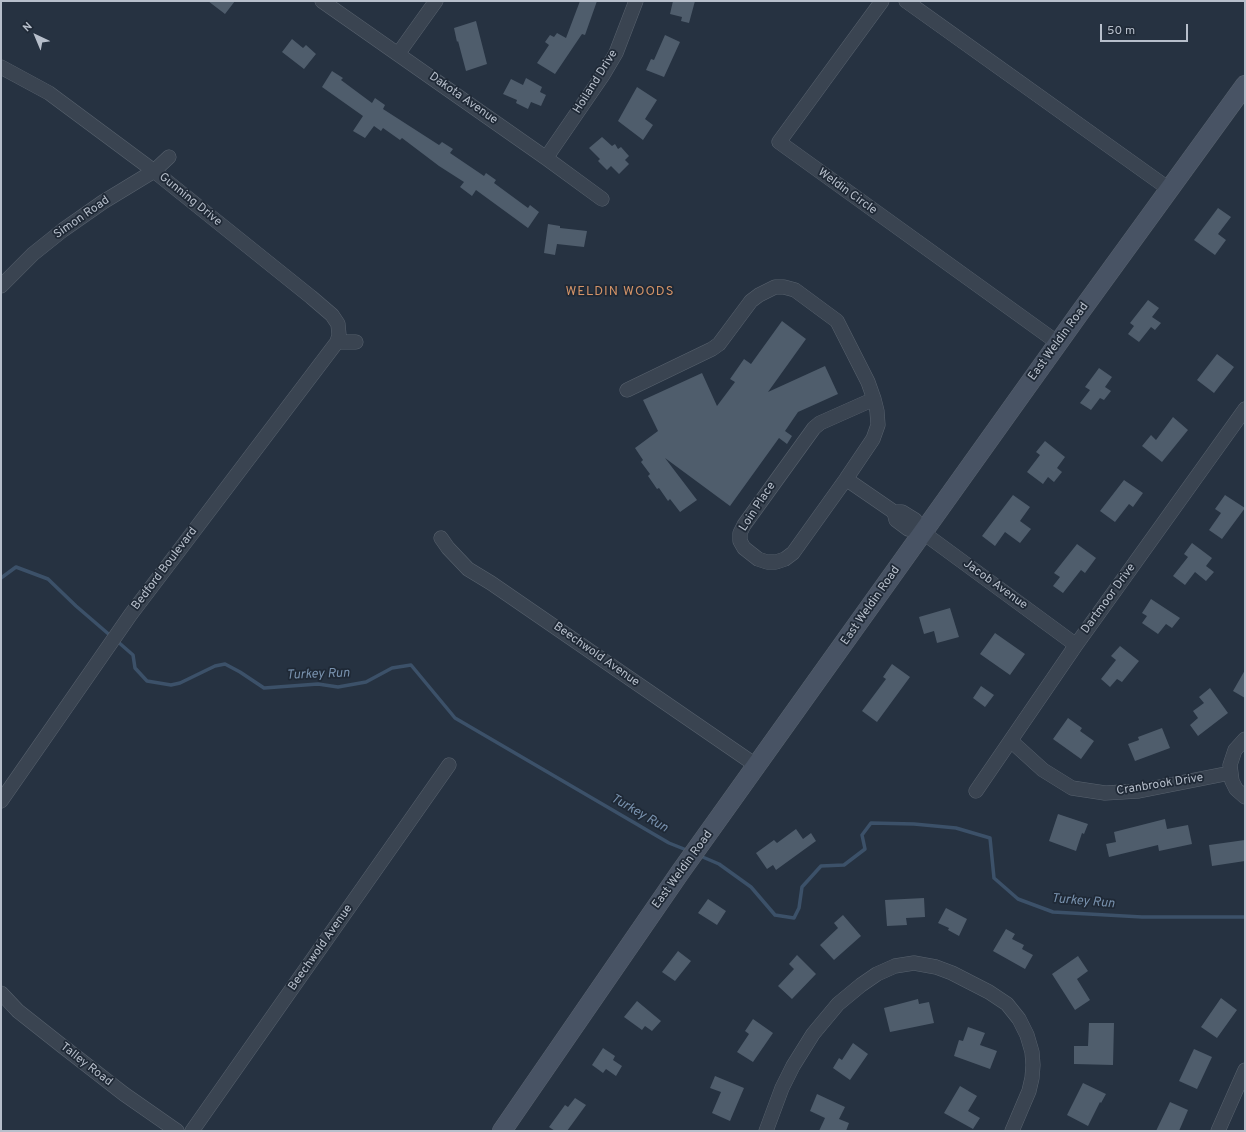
<!DOCTYPE html>
<style>
body{margin:0}
#map{position:relative;width:1246px;height:1132px;overflow:hidden;background:#263241;font-family:Overpass,sans-serif}
canvas{display:block}
.frame{position:absolute;inset:0;border:2px solid #b7bfcb;pointer-events:none}
.north{position:absolute;left:16px;top:16px;width:40px;height:40px;-webkit-text-stroke:3px #1f2936;paint-order:stroke;rotate:316deg;font-size:11px;font-weight:700;line-height:16px;text-align:center;color:#b7bfcb}
.north::after{content:'';display:block;margin:auto;width:14px;height:18px;background:#b7bfcb;clip-path:polygon(50% 0,100% 100%,50% 72%,0 100%)}
.scale{position:absolute;left:1100px;top:24px;width:88px;height:18px;box-sizing:border-box;border:2px solid #b7bfcb;border-top:0;padding-left:5px;font-size:12px;line-height:14px;white-space:nowrap;color:#b7bfcb;-webkit-text-stroke:3px #1f2936;paint-order:stroke}
</style>
<div id="map">
<canvas width="1246" height="1132"></canvas>
<div class="frame"></div>
<div class="north">N</div>
<div class="scale">50 m</div>
</div>
<script>
const g = document.querySelector('canvas').getContext('2d');
g.lineJoin = 'round';
function shape(rows) {
  const path = new Path2D();
  for (const r of rows) {
    path.moveTo(r[0], r[1]);
    for (let i = 2; i < r.length; i += 2) path.lineTo(r[i], r[i + 1]);
  }
  return path;
}
function stroke(path, color, width, dash) {
  g.strokeStyle = color;
  g.lineWidth = width;
  g.lineCap = dash ? 'butt' : 'round';
  g.setLineDash(dash || []);
  g.stroke(path);
}
function fillPath(path, color) {
  g.fillStyle = color;
  g.fill(path, 'evenodd');
}
function write(font, color, halo, rows, align = 'center') {
  g.font = font + ' Overpass,sans-serif';
  g.lineWidth = 3.5;
  g.setLineDash([]);
  g.textBaseline = 'middle';
  g.strokeStyle = halo;
  g.fillStyle = color;
  for (const [text, x, y, turn = 0] of rows) {
    g.save();
    g.translate(x, y);
    g.rotate((+turn || 0) * Math.PI / 180);
    g.textAlign = isNaN(turn) ? turn : align;
    if (halo) g.strokeText(text, 0, 0);
    g.fillText(text, 0, 0);
    g.restore();
  }
}
const stream = shape([
 [1,578,16,567,48,579,76,606,112,637],
 [117,641,133,655,135,668,147,681,171,685,180,683,215,666,225,664,240,672,264,688,318,684,338,687,366,682,392,668,411,665,455,718,669,843,689,851],
 [698,855,719,864,751,887,775,915,794,918,799,908,802,887,821,866,844,865,865,849,862,835,871,823,914,824,956,828,990,838,994,878,1018,899,1053,912,1142,917,1245,917]
]);
const building = shape([
 [208,1,235,1,225,14],
 [580,1,597,1,585,35,582,34,555,74,537,63,549,45,545,42,550,35,554,37,557,33,566,38],
 [673,1,695,1,689,23,681,21,682,17,670,14],
 [476,21,487,64,466,71,458,41,457,42,454,28],
 [665,35,680,42,664,77,646,70,651,59,654,60],
 [292,39,303,48,306,45,316,54,304,69,282,52],
 [332,71,343,78,341,80,372,103,375,98,385,105,383,109,439,145,442,142,453,149,450,153,484,176,486,173,496,180,494,183,528,208,530,205,539,212,528,228,476,190,472,196,460,187,464,182,439,166,402,138,400,140,383,128,381,131,374,126,365,138,353,131,363,116,322,87],
 [526,78,542,87,540,92,546,95,541,106,531,102,528,109,516,103,517,100,503,94,511,79,523,85],
 [637,87,657,100,645,119,653,125,643,140,618,121],
 [602,137,612,146,615,144,618,149,621,147,629,156,625,160,629,164,619,174,611,166,607,170,598,161,600,159,589,148],
 [1218,208,1231,217,1218,234,1226,240,1215,255,1194,240],
 [548,224,560,226,560,228,587,231,584,247,557,244,555,255,544,253],
 [1148,300,1159,308,1152,317,1161,323,1155,330,1151,327,1139,342,1128,334,1134,326,1130,323],
 [782,321,806,339,768,392,825,366,838,394,798,412,785,431,792,436,787,444,779,438,730,506,665,458,697,500,680,512,670,499,668,501,659,488,657,489,648,476,650,474,641,462,643,460,635,448,658,431,643,400,702,373,717,406,735,382,730,379,744,359,751,364],
 [1217,354,1234,367,1214,393,1197,380],
 [1099,368,1112,377,1105,387,1111,391,1104,400,1100,398,1091,410,1080,403,1090,390,1085,387],
 [1173,417,1188,430,1162,462,1142,446,1151,435,1156,440],
 [1045,441,1065,457,1057,468,1062,472,1054,482,1048,477,1043,484,1027,472,1040,455,1036,452],
 [1124,480,1143,493,1133,507,1129,504,1115,522,1100,511],
 [1013,495,1030,507,1020,521,1031,529,1020,543,1005,532,995,546,982,536],
 [1225,495,1245,508,1222,539,1209,530,1221,513,1215,509],
 [1192,543,1212,558,1206,566,1214,572,1206,581,1195,572,1185,585,1173,576,1188,557,1184,554],
 [1077,544,1096,558,1085,573,1081,570,1063,593,1053,586,1060,577,1054,573],
 [1151,599,1180,618,1172,628,1166,624,1158,634,1142,623,1147,616,1142,613],
 [950,608,959,637,937,643,934,631,924,634,919,617],
 [995,633,1025,654,1010,675,980,654],
 [1120,646,1139,661,1122,682,1117,679,1110,687,1101,679,1116,660,1111,656],
 [892,664,910,677,877,722,862,711,886,679,883,677],
 [1245,670,1245,698,1233,691],
 [981,686,994,695,985,707,973,698],
 [1210,688,1228,713,1198,736,1190,725,1198,718,1193,711,1204,703,1199,697],
 [1068,718,1082,728,1080,731,1094,741,1081,759,1053,739],
 [1162,728,1170,748,1135,761,1128,744,1139,740,1138,737],
 [1058,814,1088,824,1084,834,1082,833,1076,851,1049,841],
 [1165,819,1167,829,1188,825,1192,844,1159,851,1158,845,1109,857,1106,844,1116,842,1114,832],
 [796,829,803,839,811,833,816,841,776,870,773,865,767,869,756,853,774,840,777,843],
 [1245,840,1245,861,1212,866,1209,845],
 [924,898,925,917,906,918,907,925,887,926,885,900],
 [708,899,726,911,717,925,698,913],
 [946,908,967,919,959,936,948,930,949,928,938,923],
 [843,915,861,936,834,960,820,945,838,928,834,923],
 [1006,929,1015,934,1012,939,1024,945,1022,949,1033,955,1025,969,993,951],
 [678,951,691,961,675,981,662,972],
 [797,955,816,974,792,999,778,986,794,969,789,964],
 [1078,956,1088,971,1077,979,1090,1000,1075,1010,1052,974],
 [1221,998,1237,1010,1217,1038,1201,1027],
 [918,999,919,1004,929,1002,934,1023,890,1032,884,1008],
 [637,1001,661,1021,652,1031,645,1026,642,1030,624,1017],
 [753,1019,773,1033,753,1062,737,1052,749,1034,745,1031],
 [1089,1023,1114,1023,1113,1065,1074,1064,1074,1046,1088,1046],
 [968,1027,985,1033,980,1045,997,1051,990,1069,954,1056,959,1040,963,1041],
 [853,1043,868,1054,850,1080,833,1068,839,1058,842,1060],
 [603,1048,615,1056,613,1060,622,1066,616,1076,606,1069,603,1073,592,1065],
 [1194,1049,1212,1057,1197,1089,1179,1081],
 [715,1076,744,1088,730,1121,712,1113,721,1092,710,1088],
 [1083,1083,1106,1094,1101,1103,1100,1102,1088,1126,1067,1115],
 [960,1086,977,1096,968,1111,980,1118,973,1129,944,1113],
 [817,1094,845,1107,839,1119,849,1123,846,1131,819,1131,825,1118,810,1111],
 [575,1098,586,1105,567,1131,555,1131,549,1127,565,1105,568,1107],
 [1170,1102,1188,1110,1179,1131,1156,1131]
]);
const street = shape([
 [322,1,546,158,602,199],
 [882,1,779,142,1058,343],
 [906,1,1169,189],
 [398,54,436,1],
 [1,67,49,93,154,171,311,297,332,315,338,324,339,335,337,342,356,342],
 [546,158,603,75,616,53,636,1],
 [1,286,33,254,63,230,103,202,154,171,169,157],
 [627,390,712,349,719,344,751,301,759,295,775,287,784,287,795,290,837,321,868,382,874,399,877,411,878,425,873,439,846,479,793,553,785,559,776,562,767,562,758,559,744,548,740,541,740,533,744,525,814,428,820,423,874,399],
 [846,479,894,512,902,512,915,520,914,526],
 [894,512,896,520,908,529,914,526],
 [914,526,1076,645],
 [441,538,448,548,468,569,491,583,757,766],
 [1245,739,1235,750,1230,765,1232,781,1236,789,1245,797],
 [1011,741,1043,770,1072,788,1105,793,1139,791,1230,773],
 [976,791,1076,645,1245,409],
 [1,801,131,614,337,342],
 [1,993,18,1011,61,1045,124,1094,177,1131],
 [192,1131,449,765],
 [766,1131,782,1088,793,1066,813,1034,838,1004,861,985,877,974,895,966,914,963,936,967,952,973,989,992,1007,1004,1019,1019,1027,1035,1032,1052,1033,1065,1032,1078,1029,1091,1012,1131],
 [1218,1131,1245,1070]
]);
const secondary = shape([
 [502,1131,681,871,1081,311,1245,85]
]);
const streetNames = [
 ["Hoiland Drive",596,82,-58],
 ["Dakota Avenue",463,99,35],
 ["Weldin Circle",847,192,36],
 ["Gunning Drive",190,200,39],
 ["Simon Road",82,218,-35],
 ["East Weldin Road",1059,342,-54],
 ["Loin Place",758,507,-57],
 ["Bedford Boulevard",165,569,-53],
 ["Jacob Avenue",995,585,36],
 ["Dartmoor Drive",1109,599,-54],
 ["East Weldin Road",871,606,-55],
 ["Beechwold Avenue",596,655,35],
 ["Cranbrook Drive",1160,785,-9],
 ["East Weldin Road",683,870,-54],
 ["Beechwold Avenue",321,948,-55],
 ["Talley Road",86,1065,38]
];
const neighbourhoodNames = [
 ["WELDIN WOODS",620,292]
];
const waterNames = [
 ["Turkey Run",318,675,-2],
 ["Turkey Run",639,814,30],
 ["Turkey Run",1083,902,5]
];
stroke(stream, '#3c5169', 3.5);
fillPath(building, '#4f5d6c');
stroke(street, '#58626e', 15);
stroke(secondary, '#58626e', 20);
stroke(street, '#3a4451', 14);
stroke(secondary, '#485364', 19);
write('12px', '#b7bfcb', '#1f2936', streetNames);
g.letterSpacing = '1px';
write('13px', '#d59468', '#1f2936', neighbourhoodNames);
g.letterSpacing = '0px';
write('italic 13px', '#7891ad', '#1f2936', waterNames);
</script>
